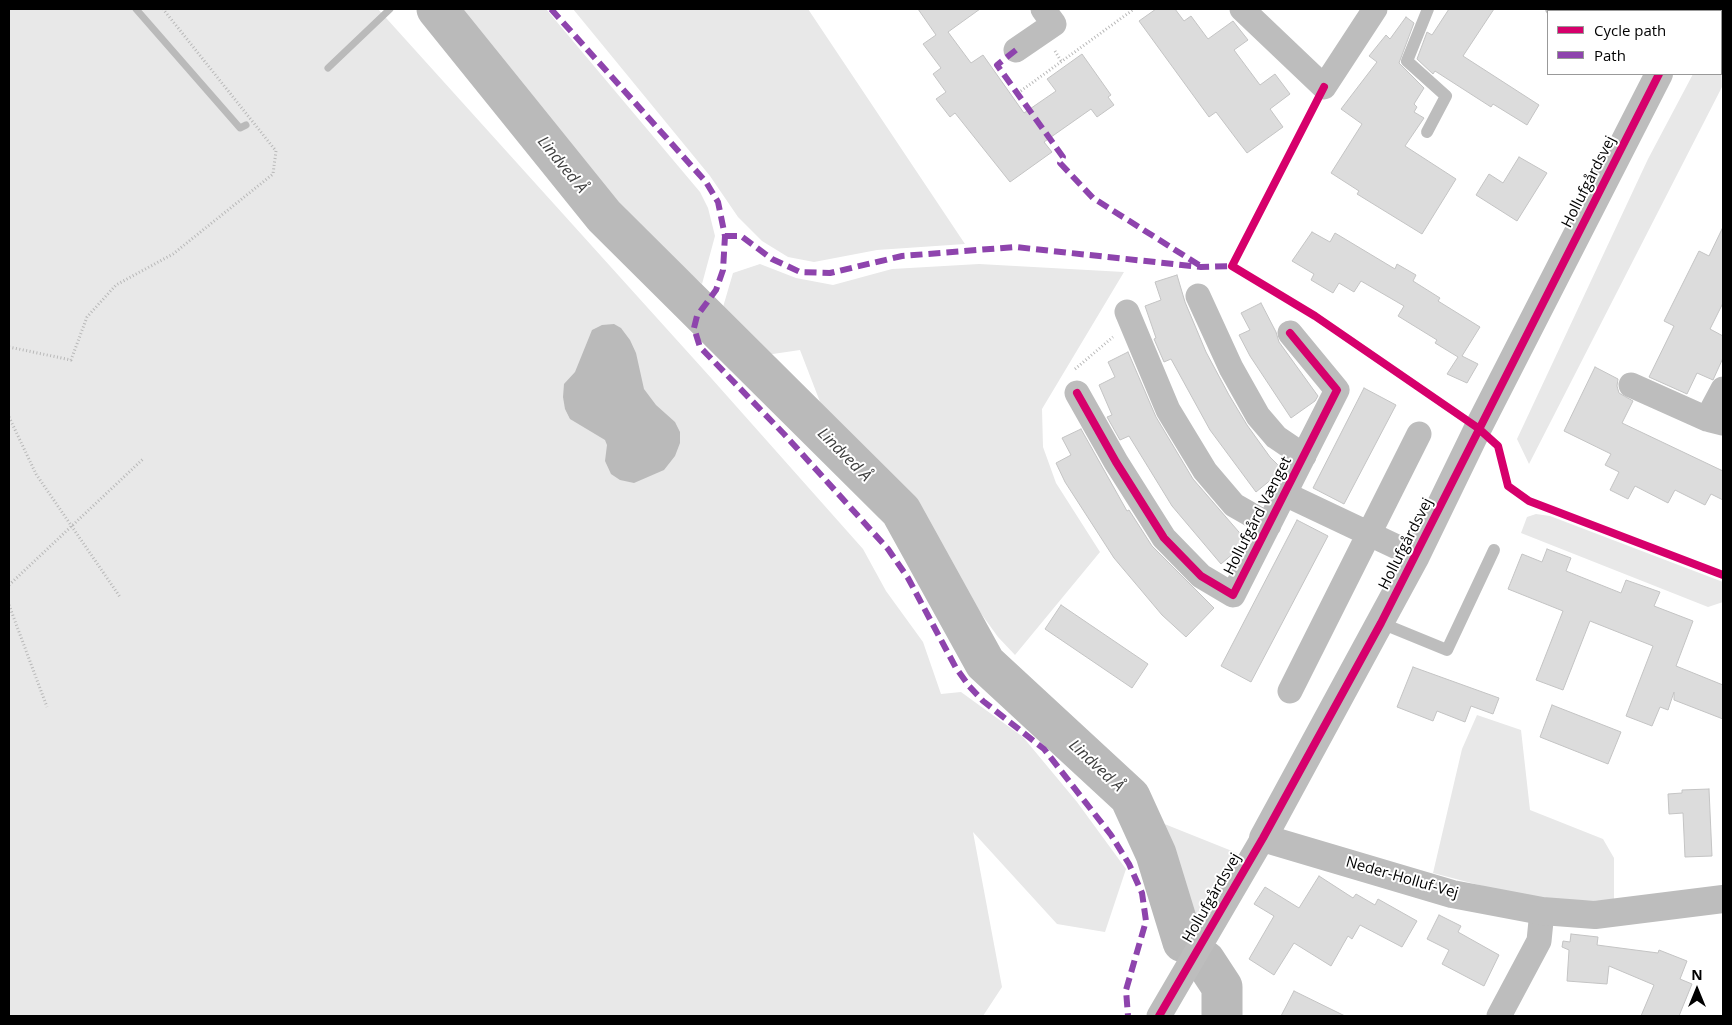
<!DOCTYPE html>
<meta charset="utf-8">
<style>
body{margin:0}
#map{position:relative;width:1732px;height:1025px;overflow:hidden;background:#fff;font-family:"Open Sans",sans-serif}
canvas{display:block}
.frame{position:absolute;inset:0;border:10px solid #000;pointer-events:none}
.legend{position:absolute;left:1547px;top:10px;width:175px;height:65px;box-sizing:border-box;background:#fff;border:1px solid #999;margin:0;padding:6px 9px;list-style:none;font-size:15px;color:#000}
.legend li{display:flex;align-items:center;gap:10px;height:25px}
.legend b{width:25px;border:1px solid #999}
.north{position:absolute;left:1672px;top:965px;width:50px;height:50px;-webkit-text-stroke:4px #fff;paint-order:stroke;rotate:0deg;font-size:14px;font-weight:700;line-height:20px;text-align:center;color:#000}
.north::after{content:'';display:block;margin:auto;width:18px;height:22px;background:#000;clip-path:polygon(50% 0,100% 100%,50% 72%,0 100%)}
</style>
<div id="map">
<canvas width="1732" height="1025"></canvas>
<div class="frame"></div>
<ul class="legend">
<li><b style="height:6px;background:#d6006c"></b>Cycle path</li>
<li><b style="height:6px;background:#8e44ad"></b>Path</li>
</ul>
<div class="north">N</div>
</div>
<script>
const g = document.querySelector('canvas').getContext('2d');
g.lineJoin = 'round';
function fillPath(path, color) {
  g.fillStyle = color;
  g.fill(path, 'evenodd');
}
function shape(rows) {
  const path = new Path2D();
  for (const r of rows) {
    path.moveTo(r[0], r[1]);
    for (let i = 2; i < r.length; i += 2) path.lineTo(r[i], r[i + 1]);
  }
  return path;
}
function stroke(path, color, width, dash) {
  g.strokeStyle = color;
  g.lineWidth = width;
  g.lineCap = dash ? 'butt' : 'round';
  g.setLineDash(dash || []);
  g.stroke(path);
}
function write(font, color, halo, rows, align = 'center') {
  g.font = font + ' "Open Sans",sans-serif';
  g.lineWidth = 4;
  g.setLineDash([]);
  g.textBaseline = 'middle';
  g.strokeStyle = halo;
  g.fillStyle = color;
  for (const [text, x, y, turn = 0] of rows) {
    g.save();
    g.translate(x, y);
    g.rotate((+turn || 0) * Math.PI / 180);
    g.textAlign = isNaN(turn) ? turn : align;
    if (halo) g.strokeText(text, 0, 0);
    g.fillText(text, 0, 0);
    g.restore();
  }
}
const green = shape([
 [9,9,378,9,712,379,863,549,886,591,923,642,941,694,961,692,1023,737,1077,802,1126,869,1105,932,1057,924,973,832,1002,987,983,1016,9,1016],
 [447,9,546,9,700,192,708,208,715,236,702,284,587,182],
 [573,9,808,9,965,244,877,250,814,262,788,257,762,241,738,217,710,176],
 [1636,9,1675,9,1674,11,1635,11],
 [1723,15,1723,85,1529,464,1517,439,1648,159,1693,74,1721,74,1721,20],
 [760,264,796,278,833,285,892,269,979,264,1124,272,1042,409,1043,447,1056,483,1100,552,1015,655,998,637,883,478,822,407,800,350,766,355,723,307,733,273],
 [1536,514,1550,516,1723,582,1723,602,1708,607,1521,533,1527,517],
 [1477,715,1521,730,1530,810,1603,839,1614,858,1614,901,1536,900,1433,873,1462,749],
 [1157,821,1237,853,1186,936]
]);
const water = shape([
 [614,324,621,328,630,340,636,353,644,389,656,405,675,422,680,432,680,443,675,456,664,470,634,483,620,480,611,474,605,461,607,445,605,440,570,419,565,409,563,397,564,384,575,372,592,330,602,325]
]);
const stream = shape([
 [136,9,240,128,246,125],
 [328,68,390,9]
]);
const river = shape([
 [437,9,604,216,901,511,985,663,1130,797,1156,854,1183,942],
 [1205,961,1222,987,1222,1016]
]);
const building = shape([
 [918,9,980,9,948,32,971,63,983,55,1024,113,1056,91,1047,79,1082,54,1111,95,1108,97,1114,105,1097,117,1091,109,1044,142,1052,152,1010,182,955,113,950,117,936,99,946,92,933,74,941,68,923,44,936,35,918,9],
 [1156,9,1175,9,1184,21,1191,16,1208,39,1233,21,1248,40,1234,50,1260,85,1275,74,1290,94,1270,109,1283,127,1247,153,1216,112,1209,117,1139,21,1156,9],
 [1449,9,1494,9,1463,56,1539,105,1527,125,1493,104,1491,107,1435,71,1433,74,1417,59,1427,32,1432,35,1449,9],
 [1406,17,1414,23,1399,63,1424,88,1414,104,1417,107,1414,112,1424,118,1405,146,1456,179,1422,234,1357,194,1359,191,1331,173,1362,124,1341,109,1377,62,1369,56,1386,35,1390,39,1406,17],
 [1519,157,1547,173,1517,221,1476,195,1489,174,1503,183,1519,157],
 [1723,227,1723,303,1710,329,1723,336,1723,358,1713,380,1697,373,1687,394,1649,377,1674,326,1664,321,1699,251,1709,256,1723,227],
 [1312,232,1330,242,1335,233,1395,269,1397,264,1416,275,1413,281,1440,298,1438,301,1480,327,1462,356,1478,364,1467,383,1447,374,1458,357,1435,343,1437,340,1398,316,1404,306,1361,281,1354,292,1339,283,1333,293,1311,280,1314,274,1292,261,1312,232],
 [1177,275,1185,302,1206,352,1229,395,1247,425,1270,457,1281,468,1278,474,1256,492,1210,430,1171,359,1164,362,1154,339,1156,338,1145,306,1161,300,1155,282,1177,275],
 [1261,303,1276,332,1279,342,1318,396,1315,401,1291,418,1250,356,1239,335,1250,330,1241,313,1261,303],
 [1128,352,1156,417,1193,479,1245,539,1242,546,1221,564,1172,506,1129,436,1120,440,1107,417,1112,415,1099,385,1115,377,1108,362,1128,352],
 [1595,367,1618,379,1617,386,1619,393,1633,401,1622,423,1723,471,1723,500,1711,494,1705,505,1675,490,1668,503,1635,486,1628,499,1610,490,1619,472,1605,465,1611,454,1564,431,1595,367],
 [1364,388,1396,405,1344,504,1313,488,1364,388],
 [1081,429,1127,511,1129,510,1152,546,1214,608,1186,637,1162,615,1114,558,1065,482,1056,463,1071,455,1062,438,1081,429],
 [1297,520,1328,536,1251,682,1221,666,1297,520],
 [1547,549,1571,558,1566,571,1621,593,1626,580,1660,592,1654,606,1693,621,1676,666,1723,685,1723,719,1674,700,1674,692,1668,710,1660,707,1652,726,1626,716,1653,646,1590,621,1563,690,1536,680,1563,611,1508,589,1522,554,1542,562,1547,549],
 [1061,605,1148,664,1132,688,1045,629,1061,605],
 [1413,667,1499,698,1493,714,1471,706,1465,722,1437,711,1433,721,1397,707,1413,667],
 [1552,705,1621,732,1608,764,1540,737,1552,705],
 [1709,789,1712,856,1685,857,1683,813,1669,814,1668,794,1682,793,1682,790,1709,789],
 [1319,876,1353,898,1356,894,1375,905,1378,899,1417,921,1402,947,1360,925,1352,939,1348,936,1331,966,1294,943,1274,975,1249,959,1274,916,1254,904,1265,887,1299,908,1319,876],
 [1439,915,1461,926,1458,932,1499,955,1484,986,1442,964,1449,950,1427,939,1439,915],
 [1571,934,1598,937,1597,945,1658,953,1659,950,1687,961,1680,979,1692,984,1679,1016,1641,1016,1654,985,1609,966,1607,984,1567,981,1569,950,1562,947,1563,941,1570,942,1571,934],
 [1294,991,1345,1016,1281,1016,1294,991]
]);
const path = shape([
 [1055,51,1061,61],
 [1018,93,1134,9],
 [9,347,71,360,87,317,116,285,173,254,273,174,276,151,163,9],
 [1075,369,1113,337],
 [9,417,36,474,120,597],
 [9,585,143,459],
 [9,605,47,707]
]);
const service = shape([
 [1551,9,1556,11],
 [1427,132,1446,96,1407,61,1428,9],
 [1381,623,1447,650,1494,550]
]);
const minor = shape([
 [1242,9,1324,87,1375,9],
 [1016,50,1054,24,1043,9],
 [1198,296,1231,368,1258,416,1276,437,1304,456],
 [1127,312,1168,410,1205,471,1234,505,1269,525],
 [1631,385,1707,419,1723,423],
 [1077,393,1116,462,1164,538,1201,576,1233,595,1337,390,1290,333],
 [1707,419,1723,389],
 [1285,494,1416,556],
 [1290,691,1419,434],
 [1159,1016,1263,838],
 [1499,1016,1539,941,1542,911]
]);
const tertiary = shape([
 [1691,11,1693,9],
 [1659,74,1478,428,1416,556,1263,838,1452,894,1542,911,1595,915,1723,899]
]);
const quiet = shape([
 [551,9,706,182,718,202,725,236,723,270,716,290,697,316,694,328,700,347,784,434,888,549,908,578,956,668,969,686,983,701,1044,749,1111,835,1129,864,1142,893,1146,921,1126,990,1128,1016],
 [1016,50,997,65,1063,157,1060,163,1093,198,1199,265],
 [725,236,741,236,772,259,800,272,830,273,902,256,1015,247,1201,267,1232,266]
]);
const cycleway = shape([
 [1324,87,1232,266,1315,316,1478,428,1498,446,1508,486,1529,501,1723,575],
 [1077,393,1116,462,1164,538,1201,576,1233,595,1337,390,1290,333],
 [1159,1016,1263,838,1381,623,1659,74]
]);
const streetNames = [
 ["Hollufgårdsvej",1589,182,-63],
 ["Hollufgård Vænget",1258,516,-63],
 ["Hollufgårdsvej",1406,544,-63],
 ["Neder-Holluf-Vej",1402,878,16],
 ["Hollufgårdsvej",1212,898,-60]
];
const waterNames = [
 ["Lindved Å",562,165,51],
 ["Lindved Å",844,455,45],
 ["Lindved Å",1096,766,43]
];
fillPath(green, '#e8e8e8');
fillPath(water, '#bababa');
stroke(stream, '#bababa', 7);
stroke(river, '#bababa', 41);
fillPath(building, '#dcdcdc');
stroke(building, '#c4c4c4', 1);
stroke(path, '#b8b8b8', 3, [1, 2.5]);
stroke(service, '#bdbdbd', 12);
stroke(minor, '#bdbdbd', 25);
stroke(tertiary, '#bdbdbd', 28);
stroke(quiet, '#8e44ad', 6, [12, 6]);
stroke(cycleway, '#d6006c', 8);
write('15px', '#000', '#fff', streetNames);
write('italic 16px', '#3e3e3e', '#fff', waterNames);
</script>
